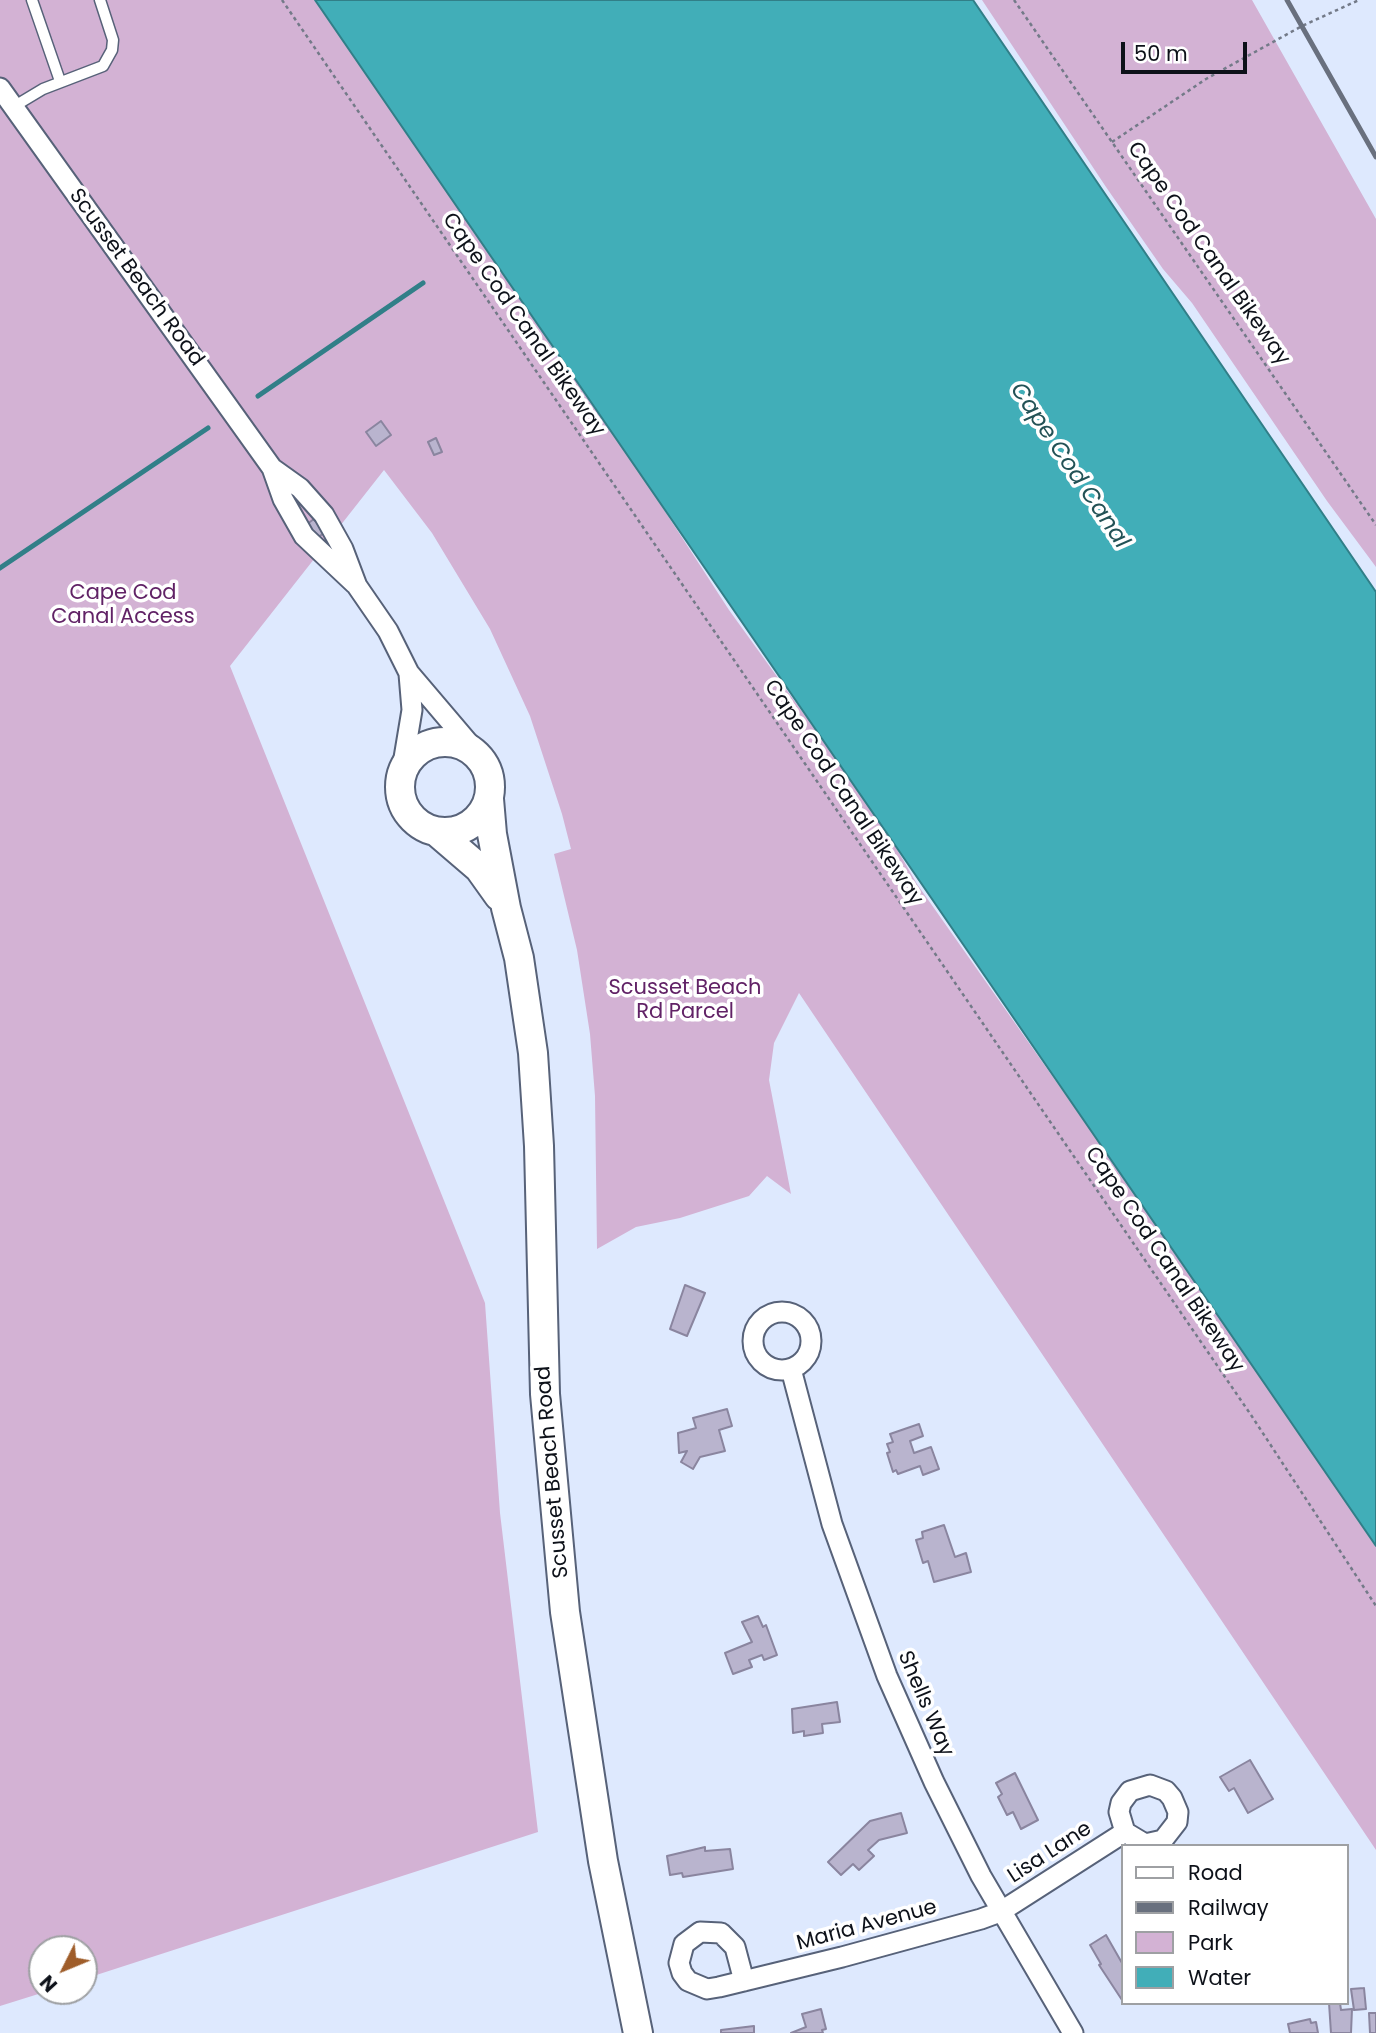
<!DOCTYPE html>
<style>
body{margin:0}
#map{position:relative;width:1376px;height:2033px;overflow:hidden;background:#dee9fe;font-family:Poppins,sans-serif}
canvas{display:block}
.legend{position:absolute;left:1121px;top:1844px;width:228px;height:161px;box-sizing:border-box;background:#fff;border:2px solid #9ea0a3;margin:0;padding:9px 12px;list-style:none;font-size:21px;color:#0d1119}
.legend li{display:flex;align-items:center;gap:14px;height:35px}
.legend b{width:35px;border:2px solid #9ea0a3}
.north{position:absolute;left:28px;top:1935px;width:70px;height:70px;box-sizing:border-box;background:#fff;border:2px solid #9ea0a3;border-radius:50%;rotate:227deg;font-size:19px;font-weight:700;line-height:28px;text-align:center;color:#0d1119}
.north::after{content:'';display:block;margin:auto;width:24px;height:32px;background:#9f5d2a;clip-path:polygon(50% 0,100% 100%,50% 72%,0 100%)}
.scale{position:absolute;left:1121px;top:42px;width:126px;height:32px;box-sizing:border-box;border:4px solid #0d1119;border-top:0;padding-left:9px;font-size:21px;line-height:24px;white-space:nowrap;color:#0d1119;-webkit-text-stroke:5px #fff;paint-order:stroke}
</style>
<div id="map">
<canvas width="1376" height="2033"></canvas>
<ul class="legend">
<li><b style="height:9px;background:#fff"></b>Road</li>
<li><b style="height:9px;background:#69707e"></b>Railway</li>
<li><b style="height:19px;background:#d3b2d4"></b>Park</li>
<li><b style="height:19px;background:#41aeb8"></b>Water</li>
</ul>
<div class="north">N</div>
<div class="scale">50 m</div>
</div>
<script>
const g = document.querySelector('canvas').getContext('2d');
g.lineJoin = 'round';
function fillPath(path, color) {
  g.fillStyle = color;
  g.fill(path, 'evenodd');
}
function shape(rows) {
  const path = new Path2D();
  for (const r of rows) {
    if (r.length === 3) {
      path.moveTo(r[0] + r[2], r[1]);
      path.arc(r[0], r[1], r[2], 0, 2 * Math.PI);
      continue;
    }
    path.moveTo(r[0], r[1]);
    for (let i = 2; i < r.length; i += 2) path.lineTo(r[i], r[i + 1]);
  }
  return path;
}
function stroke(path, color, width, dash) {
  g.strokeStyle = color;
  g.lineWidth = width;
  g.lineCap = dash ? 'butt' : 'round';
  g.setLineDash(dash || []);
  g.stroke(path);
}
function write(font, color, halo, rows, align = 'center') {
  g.font = font + ' Poppins,sans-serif';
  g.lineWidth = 7;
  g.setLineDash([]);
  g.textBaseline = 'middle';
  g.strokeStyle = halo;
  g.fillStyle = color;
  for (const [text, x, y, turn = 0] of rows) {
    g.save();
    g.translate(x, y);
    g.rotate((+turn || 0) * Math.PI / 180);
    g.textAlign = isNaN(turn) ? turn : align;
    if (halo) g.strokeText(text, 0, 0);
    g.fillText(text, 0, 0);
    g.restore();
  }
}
const green = shape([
 [0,0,315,0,539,325,564,368,587,391,729,610,879,818,917,884,1172,1246,1376,1547,1376,1850,799,993,774,1043,769,1080,791,1194,767,1176,749,1196,680,1218,636,1227,597,1249,595,1096,590,1034,577,950,554,854,571,849,562,814,530,716,490,629,432,533,384,470,230,666,485,1303,500,1513,538,1832,84,1979,84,1949,42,1949,42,1991,48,1991,0,2006],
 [982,0,1252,0,1376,219,1376,567,1327,501,1192,303,1163,269,1106,187]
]);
const water = shape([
 [315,0,973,0,1376,592,1376,1546,315,0]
]);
const stream = shape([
 [258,396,423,283],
 [0,568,208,428]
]);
const building = shape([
 [381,421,391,435,376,446,366,432,381,421],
 [436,438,442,452,434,455,428,442,436,438],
 [314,519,324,533,317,538,307,524,314,519],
 [685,1285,705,1293,687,1336,670,1329,685,1285],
 [727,1409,732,1426,719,1430,725,1451,700,1457,693,1469,681,1462,687,1451,679,1453,678,1433,696,1428,693,1418,727,1409],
 [919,1424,923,1436,910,1441,914,1453,931,1447,939,1469,923,1475,920,1466,898,1474,896,1470,893,1472,887,1453,890,1452,887,1444,893,1442,890,1434,919,1424],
 [944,1525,955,1557,966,1553,971,1572,934,1582,928,1561,923,1563,916,1540,923,1538,922,1532,944,1525],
 [758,1616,763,1627,766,1625,777,1655,764,1660,762,1655,749,1660,752,1667,733,1674,725,1653,752,1642,742,1622,758,1616],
 [837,1702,840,1722,822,1724,823,1733,804,1736,804,1731,793,1733,792,1709,837,1702],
 [1250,1760,1273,1799,1248,1813,1234,1788,1229,1791,1220,1777,1250,1760],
 [1015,1773,1038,1820,1021,1829,1013,1812,1007,1815,998,1797,1002,1794,996,1783,1015,1773],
 [901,1813,907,1833,879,1840,868,1850,874,1856,859,1870,853,1864,841,1875,828,1862,870,1821,901,1813],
 [705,1847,705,1851,730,1849,733,1869,683,1877,682,1873,670,1875,667,1856,705,1847],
 [1106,1935,1122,1963,1122,2000,1099,1965,1101,1964,1090,1945,1106,1935],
 [1364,1988,1366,2009,1354,2010,1351,1989,1364,1988],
 [1329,2003,1340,2003,1341,2010,1352,2009,1351,2033,1331,2033,1329,2003],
 [821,2009,826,2029,822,2030,823,2033,791,2033,806,2027,802,2014,821,2009],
 [1369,2013,1376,2013,1376,2033,1370,2033,1369,2013],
 [1310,2019,1311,2023,1316,2022,1318,2033,1290,2033,1288,2024,1310,2019],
 [754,2026,754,2033,721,2033,721,2030,754,2026]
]);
const path = shape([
 [282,0,1251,1415,1376,1606],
 [1014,0,1376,525],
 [1112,142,1206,79,1302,26,1359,0]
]);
const service = shape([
 [32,0,60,81],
 [13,107,43,89,103,66,112,50,113,40,100,0]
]);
const minor = shape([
 [0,88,272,468,300,488,324,515,343,549,357,586,388,631,409,673,477,753],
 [272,468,283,499,304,536,355,584],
 [402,770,412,710,409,674],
 [782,1341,29],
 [791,1369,832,1524,887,1676,934,1782,981,1876,1073,2033],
 [744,1981,735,1947,721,1933,700,1932,684,1944,679,1963,682,1973,688,1981,707,1989,719,1987,842,1957,981,1919,1000,1912,1125,1832,1119,1812,1121,1803,1130,1791,1150,1785,1166,1791,1172,1798,1178,1812,1177,1822,1163,1840,1145,1844,1125,1832]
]);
const secondary = shape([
 [445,787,45],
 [489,799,492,834,506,908,519,958,533,1053,539,1146,545,1394,565,1612,603,1861,638,2033],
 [437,832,479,868,499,896]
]);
const rail = shape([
 [1287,0,1376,157]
]);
const streetNames = [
 ["Cape Cod Canal Bikeway",1208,254,55],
 ["Scusset Beach Road",136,278,54],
 ["Cape Cod Canal Bikeway",523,325,55],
 ["Cape Cod Canal Bikeway",843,793,56],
 ["Cape Cod Canal Bikeway",1164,1260,56],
 ["Scusset Beach Road",553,1472,-95],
 ["Shells Way",925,1704,67],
 ["Lisa Lane",1050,1853,-33],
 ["Maria Avenue",867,1926,-15]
];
const parkNames = [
 ["Cape Cod",123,594],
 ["Canal Access",123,618],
 ["Scusset Beach",685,989],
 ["Rd Parcel",685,1013]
];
const waterNames = [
 ["Cape Cod Canal",1069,466,56]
];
fillPath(green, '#d3b2d4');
fillPath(water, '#41aeb8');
stroke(water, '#317f88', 2);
stroke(stream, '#317f88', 5);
fillPath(building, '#b9b4ce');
stroke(building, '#8a859f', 2);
stroke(service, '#576279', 13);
stroke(minor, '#576279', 23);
stroke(secondary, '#576279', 32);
stroke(path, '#737a88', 2.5, [3.5, 3.5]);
stroke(service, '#fff', 10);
stroke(minor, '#fff', 19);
stroke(secondary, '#fff', 28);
stroke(rail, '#69707e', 5);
write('21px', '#0d1119', '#fff', streetNames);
write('21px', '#612266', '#fff', parkNames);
write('italic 23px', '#235256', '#fff', waterNames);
</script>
